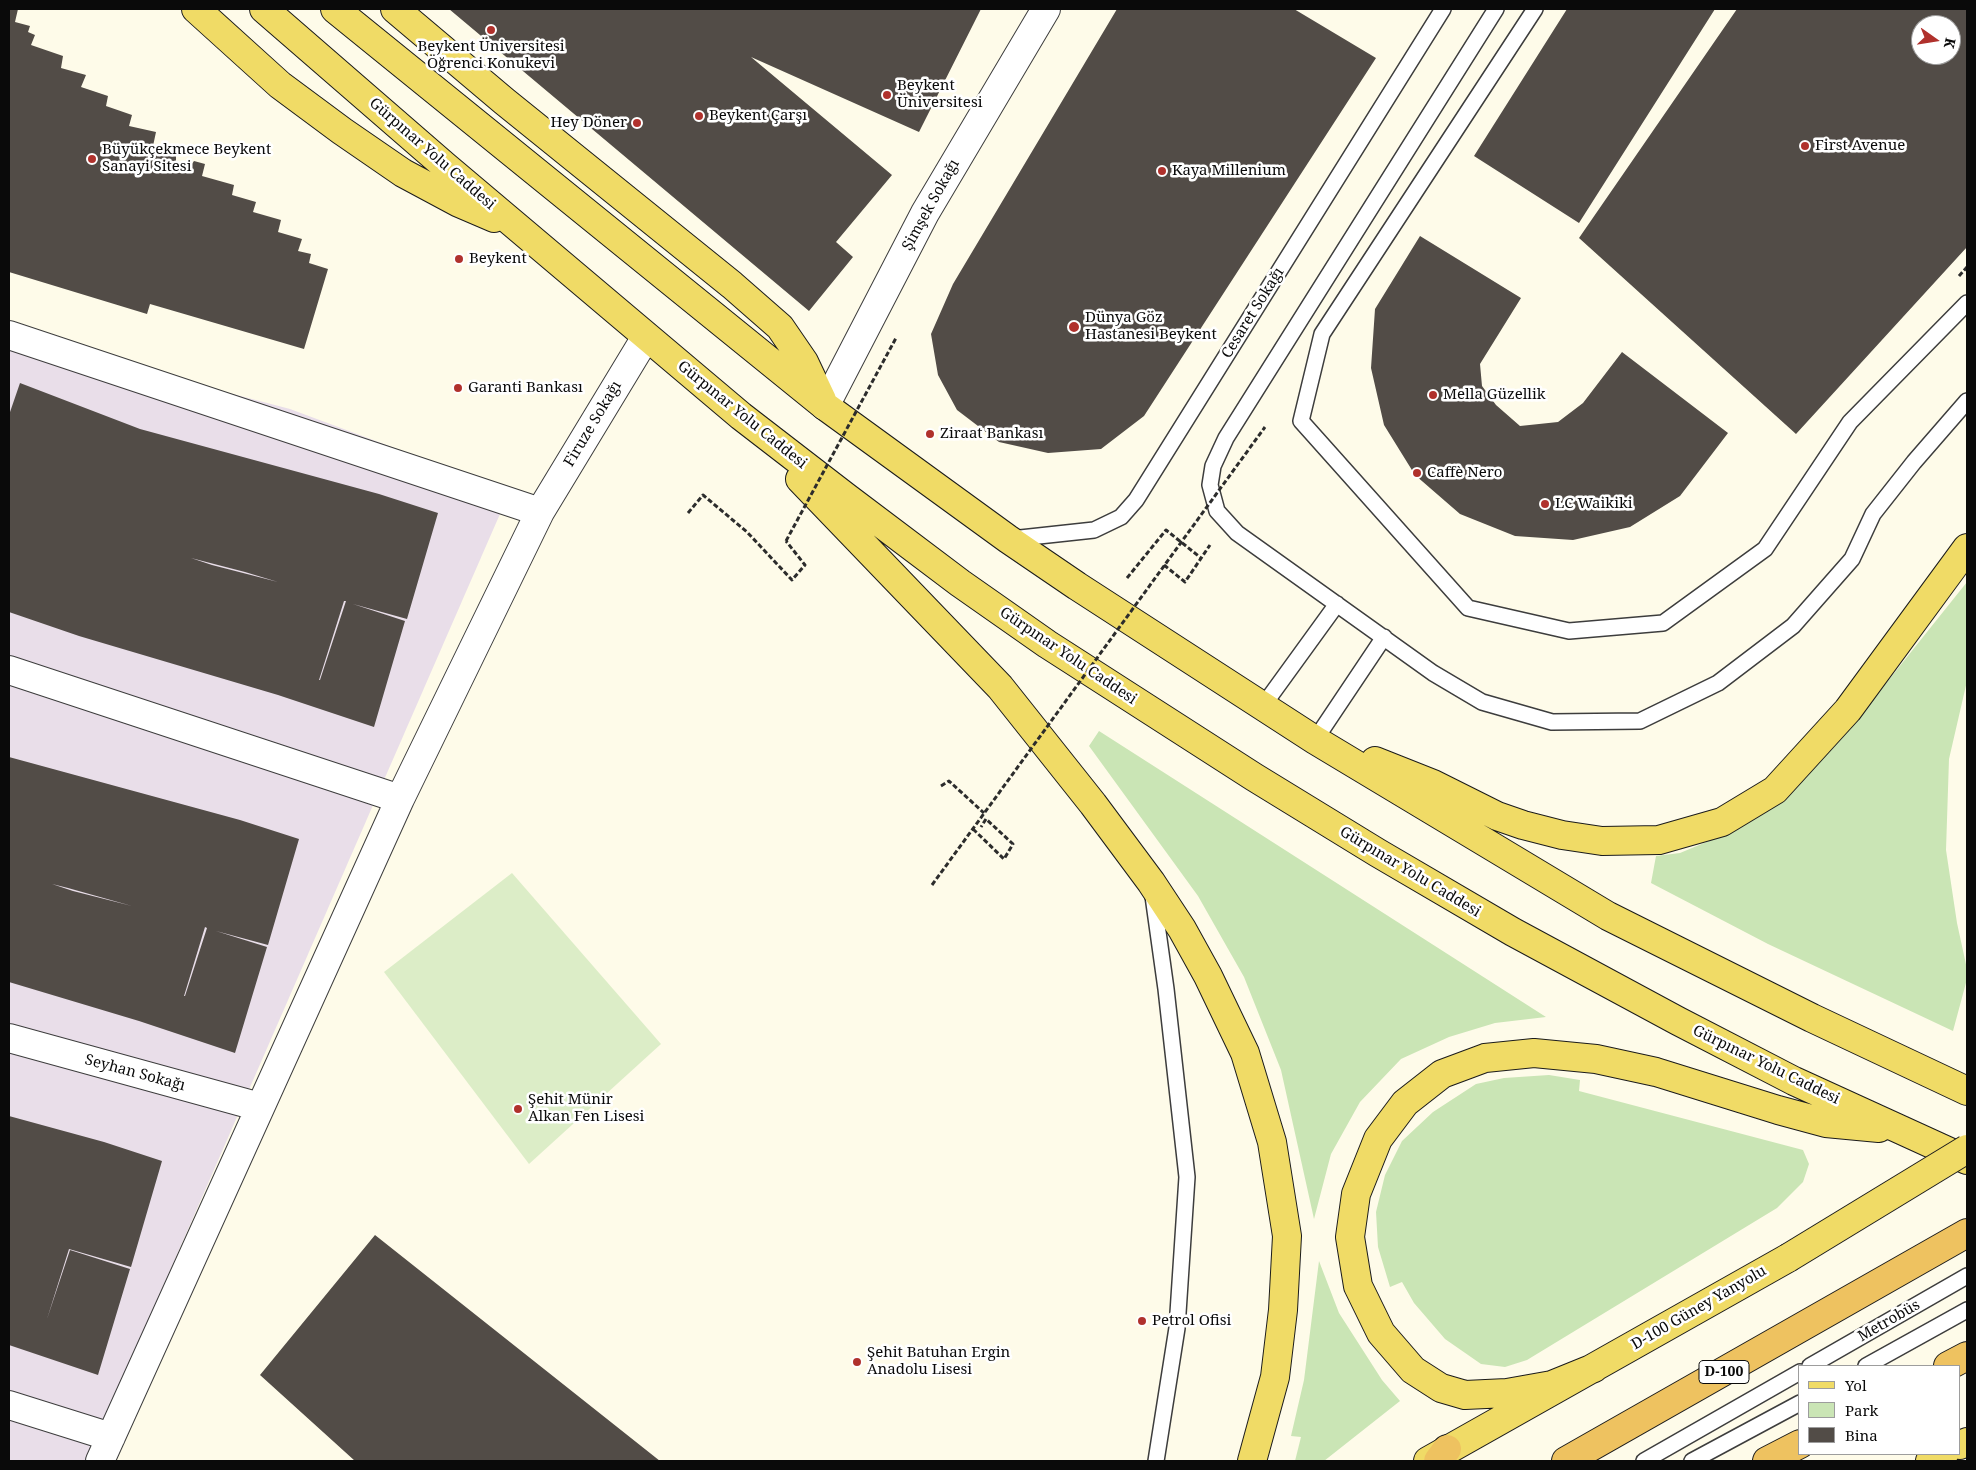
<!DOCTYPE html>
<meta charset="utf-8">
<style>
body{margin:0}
#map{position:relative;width:1976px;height:1470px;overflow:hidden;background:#fefbe9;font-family:"Noto Serif",serif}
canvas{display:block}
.frame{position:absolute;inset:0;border:10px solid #0a0a0a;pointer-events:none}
.legend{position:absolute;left:1798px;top:1365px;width:162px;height:90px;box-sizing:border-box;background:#fff;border:1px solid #9d9d9d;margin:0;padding:6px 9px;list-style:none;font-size:15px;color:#0a0a0a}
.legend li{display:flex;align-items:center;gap:10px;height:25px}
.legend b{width:25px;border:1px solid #9d9d9d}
.north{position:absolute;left:1911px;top:15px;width:50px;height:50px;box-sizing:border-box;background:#fff;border:1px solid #9d9d9d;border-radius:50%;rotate:103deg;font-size:14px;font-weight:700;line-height:20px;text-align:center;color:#0a0a0a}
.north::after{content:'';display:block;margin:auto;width:18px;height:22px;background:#b0312c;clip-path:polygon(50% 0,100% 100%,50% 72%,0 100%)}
</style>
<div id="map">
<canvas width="1976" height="1470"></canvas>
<div class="frame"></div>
<ul class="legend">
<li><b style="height:6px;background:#f0db66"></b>Yol</li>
<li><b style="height:14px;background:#cae5b5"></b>Park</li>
<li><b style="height:14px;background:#524c47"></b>Bina</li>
</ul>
<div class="north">K</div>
</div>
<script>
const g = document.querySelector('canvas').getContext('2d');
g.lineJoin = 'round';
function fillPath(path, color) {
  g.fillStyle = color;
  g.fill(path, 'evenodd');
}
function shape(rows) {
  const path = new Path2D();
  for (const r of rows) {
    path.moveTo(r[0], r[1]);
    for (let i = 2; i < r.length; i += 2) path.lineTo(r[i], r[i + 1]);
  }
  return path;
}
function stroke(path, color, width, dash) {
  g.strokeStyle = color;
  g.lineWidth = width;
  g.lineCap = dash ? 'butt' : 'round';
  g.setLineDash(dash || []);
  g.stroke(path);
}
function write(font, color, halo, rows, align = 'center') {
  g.font = font + ' "Noto Serif",serif';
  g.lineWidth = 5;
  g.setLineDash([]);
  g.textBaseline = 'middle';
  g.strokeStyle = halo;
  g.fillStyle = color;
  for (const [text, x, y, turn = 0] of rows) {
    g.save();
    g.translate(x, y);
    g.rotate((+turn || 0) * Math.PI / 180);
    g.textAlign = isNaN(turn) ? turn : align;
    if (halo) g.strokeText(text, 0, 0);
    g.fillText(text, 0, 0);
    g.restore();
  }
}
const industrial = shape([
 [9,335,290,409,510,491,87,1461,9,1461]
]);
const green = shape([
 [1967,582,1967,681,1949,759,1946,850,1957,923,1967,969,1967,979,1953,1031,1768,944,1651,883,1656,856,1680,853,1740,828,1790,794,1843,737],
 [1099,731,1546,1017,1495,1023,1449,1037,1401,1059,1360,1102,1331,1154,1314,1219,1281,1070,1244,977,1198,896,1089,746],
 [1549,1075,1580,1080,1579,1091,1803,1150,1809,1164,1803,1182,1777,1208,1527,1360,1505,1367,1481,1364,1445,1339,1414,1303,1402,1282,1390,1287,1378,1247,1376,1212,1385,1175,1402,1141,1433,1112,1476,1084,1504,1078],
 [1319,1261,1339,1313,1382,1380,1400,1401,1324,1461,1295,1461,1301,1437,1291,1436,1304,1380]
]);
const pitch = shape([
 [512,873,661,1044,529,1164,384,972]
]);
const building = shape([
 [9,9,18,9,15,22,30,26,28,32,35,35,31,45,63,56,61,68,86,75,81,87,108,96,106,106,132,115,129,126,156,132,153,146,176,155,176,163,189,168,194,161,205,164,202,176,234,185,232,195,256,202,253,212,281,220,278,232,302,239,298,251,311,254,309,263,328,269,304,349,150,304,147,314,9,272],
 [449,9,981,9,919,132,751,57,892,175,836,242,853,257,809,311],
 [1117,9,1294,9,1376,58,1144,416,1101,449,1048,453,999,442,957,410,938,375,931,334,953,284],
 [1567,9,1715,9,1579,223,1474,156],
 [1737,9,1967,9,1967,247,1796,434,1579,238],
 [1921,25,1951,25,1951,55,1921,55],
 [1420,236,1521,298,1480,364,1482,386,1496,405,1520,426,1558,422,1583,403,1622,352,1728,433,1680,496,1630,527,1573,540,1515,536,1460,514,1415,475,1384,425,1371,368,1375,309],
 [20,383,140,429,379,494,438,513,407,619,353,604,405,621,374,727,278,695,79,636,9,612,9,415],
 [191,558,245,572,278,582,212,565],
 [344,601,346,601,320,680,319,680],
 [9,757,240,820,299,839,268,945,216,931,267,947,235,1053,139,1021,9,982],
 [52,884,68,888,132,906,73,891],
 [205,927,207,928,185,996,184,996],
 [9,1116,104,1142,162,1161,131,1267,69,1249,47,1319,70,1250,130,1269,98,1375,9,1345],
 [375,1235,660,1461,355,1461,260,1375]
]);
const path = shape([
 [1959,276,1967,267],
 [688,513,703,495,747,532,792,580,805,565,786,541],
 [1164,565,1185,582,1210,545],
 [1127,578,1166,530,1201,558],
 [941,786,949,781,984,813],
 [973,829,1004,859,1013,844,986,819,981,827]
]);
const service = shape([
 [1496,9,1226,438,1213,466,1210,485,1217,511,1237,533,1433,673,1482,702,1552,722,1640,721,1718,683,1793,626,1852,559,1873,514,1914,462,1967,401],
 [1535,9,1322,334,1301,421,1468,608,1569,631,1663,623,1765,549,1850,422,1967,303],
 [1011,539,1094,530,1121,517,1136,500,1443,9],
 [1263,706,1337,604],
 [1315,740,1384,637],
 [1153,896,1166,989,1187,1177,1177,1328,1156,1461],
 [1810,1366,1967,1276],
 [1866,1366,1967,1310],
 [1644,1461,1800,1372],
 [1692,1461,1800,1403]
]);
const minor = shape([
 [9,335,540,512],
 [825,406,925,213,1046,9],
 [9,670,400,799],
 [9,1038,260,1107],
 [9,1405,111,1437],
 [100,1461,400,799,540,512,646,337]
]);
const primary = shape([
 [196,9,280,85,342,131,403,173,459,203,494,218],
 [264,9,445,166,741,416,846,497,960,583,1047,644,1254,777,1378,853,1513,932,1678,1021,1794,1081,1967,1160],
 [335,9,825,406,1008,539,1077,586,1315,740,1608,916,1812,1018,1967,1091],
 [395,9,504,101,732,285,780,327,804,362,822,400],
 [800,479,1000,687,1093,804,1151,882,1182,929,1208,976,1245,1053,1272,1142,1287,1236,1283,1310,1275,1377,1252,1461],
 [1375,761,1433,784,1497,816,1523,825,1562,835,1602,841,1659,840,1722,822,1775,790,1848,710,1967,548],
 [1594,1368,1552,1385,1507,1393,1465,1395,1441,1388,1413,1370,1381,1333,1358,1286,1350,1237,1356,1194,1378,1139,1405,1103,1442,1074,1485,1058,1534,1053,1596,1059,1656,1072,1778,1110,1826,1123,1879,1128],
 [1960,1445,1967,1442],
 [1428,1461,1788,1258],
 [1930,1461,1944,1454]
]);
const trunk = shape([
 [1948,1366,1967,1356],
 [1438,1461,1447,1449],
 [1566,1461,1967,1233],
 [1767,1461,1800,1444]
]);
const pathBridge = shape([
 [786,541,896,338],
 [932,885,1265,427]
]);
const primaryBridge = shape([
 [1788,1258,1967,1149]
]);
const markers = [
 [491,30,5,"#b0312c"],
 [887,95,5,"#b0312c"],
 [699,116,5,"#b0312c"],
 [637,123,5,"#b0312c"],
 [1805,146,5,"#b0312c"],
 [92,159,5,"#b0312c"],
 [1162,171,5,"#b0312c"],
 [459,259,5,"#b0312c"],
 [1074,327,6,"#b0312c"],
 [458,388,5,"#b0312c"],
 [1433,395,5,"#b0312c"],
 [930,434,5,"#b0312c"],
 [1417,473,5,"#b0312c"],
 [1545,504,5,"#b0312c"],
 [518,1109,5,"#b0312c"],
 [1142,1321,5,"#b0312c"],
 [857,1362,5,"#b0312c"]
];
const shields = [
 [1724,1372,50]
];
const shieldNames = [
 ["D-100",1724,1372]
];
const poiNames = [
 ["Beykent Üniversitesi",491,47,"center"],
 ["Öğrenci Konukevi",491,64,"center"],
 ["Beykent",897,86],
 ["Üniversitesi",897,103],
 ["Beykent Çarşı",709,116],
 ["Hey Döner",627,123,"right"],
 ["First Avenue",1815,146],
 ["Büyükçekmece Beykent",102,150],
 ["Sanayi Sitesi",102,167],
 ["Kaya Millenium",1172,171],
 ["Beykent",469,259],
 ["Dünya Göz",1085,318],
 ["Hastanesi Beykent",1085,335],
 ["Garanti Bankası",468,388],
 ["Mella Güzellik",1443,395],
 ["Ziraat Bankası",940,434],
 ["Caffè Nero",1427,473],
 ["LC Waikiki",1555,504],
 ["Şehit Münir",528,1100],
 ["Alkan Fen Lisesi",528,1117],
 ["Petrol Ofisi",1152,1321],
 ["Şehit Batuhan Ergin",867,1353],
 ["Anadolu Lisesi",867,1370]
];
const streetNames = [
 ["Gürpınar Yolu Caddesi",432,154,41],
 ["Şimşek Sokağı",931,205,-61],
 ["Cesaret Sokağı",1253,313,-58],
 ["Gürpınar Yolu Caddesi",742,415,39],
 ["Firuze Sokağı",593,424,-59],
 ["Gürpınar Yolu Caddesi",1068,656,34],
 ["Gürpınar Yolu Caddesi",1410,872,31],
 ["Gürpınar Yolu Caddesi",1766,1065,26],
 ["Seyhan Sokağı",135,1073,15],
 ["D-100 Güney Yanyolu",1699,1308,-30],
 ["Metrobüs",1889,1321,-30]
];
fillPath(industrial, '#e9dee9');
fillPath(green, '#cae5b5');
fillPath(pitch, '#dcedc7');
fillPath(building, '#524c47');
stroke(service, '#3d3d3d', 18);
stroke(minor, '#3d3d3d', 30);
stroke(primary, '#1b1b1b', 30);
stroke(trunk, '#1b1b1b', 30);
stroke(path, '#2c2c2c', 3, [5, 2.5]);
stroke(service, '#fff', 15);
stroke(minor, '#fff', 28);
stroke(primary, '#f0db66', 28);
stroke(trunk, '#eec260', 28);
stroke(primaryBridge, '#1b1b1b', 30, []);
stroke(pathBridge, '#2c2c2c', 3, [5, 2.5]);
stroke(primaryBridge, '#f0db66', 28);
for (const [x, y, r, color] of markers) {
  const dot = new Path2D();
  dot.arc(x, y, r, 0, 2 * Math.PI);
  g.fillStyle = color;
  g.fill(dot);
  stroke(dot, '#fff', 2);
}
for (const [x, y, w] of shields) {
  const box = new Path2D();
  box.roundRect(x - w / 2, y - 11.5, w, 23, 4);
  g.fillStyle = '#fff';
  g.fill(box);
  stroke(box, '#0a0a0a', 1);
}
write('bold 14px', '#0a0a0a', null, shieldNames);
write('15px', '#0a0a0a', '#fff', poiNames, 'left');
write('15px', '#0a0a0a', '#fff', streetNames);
</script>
